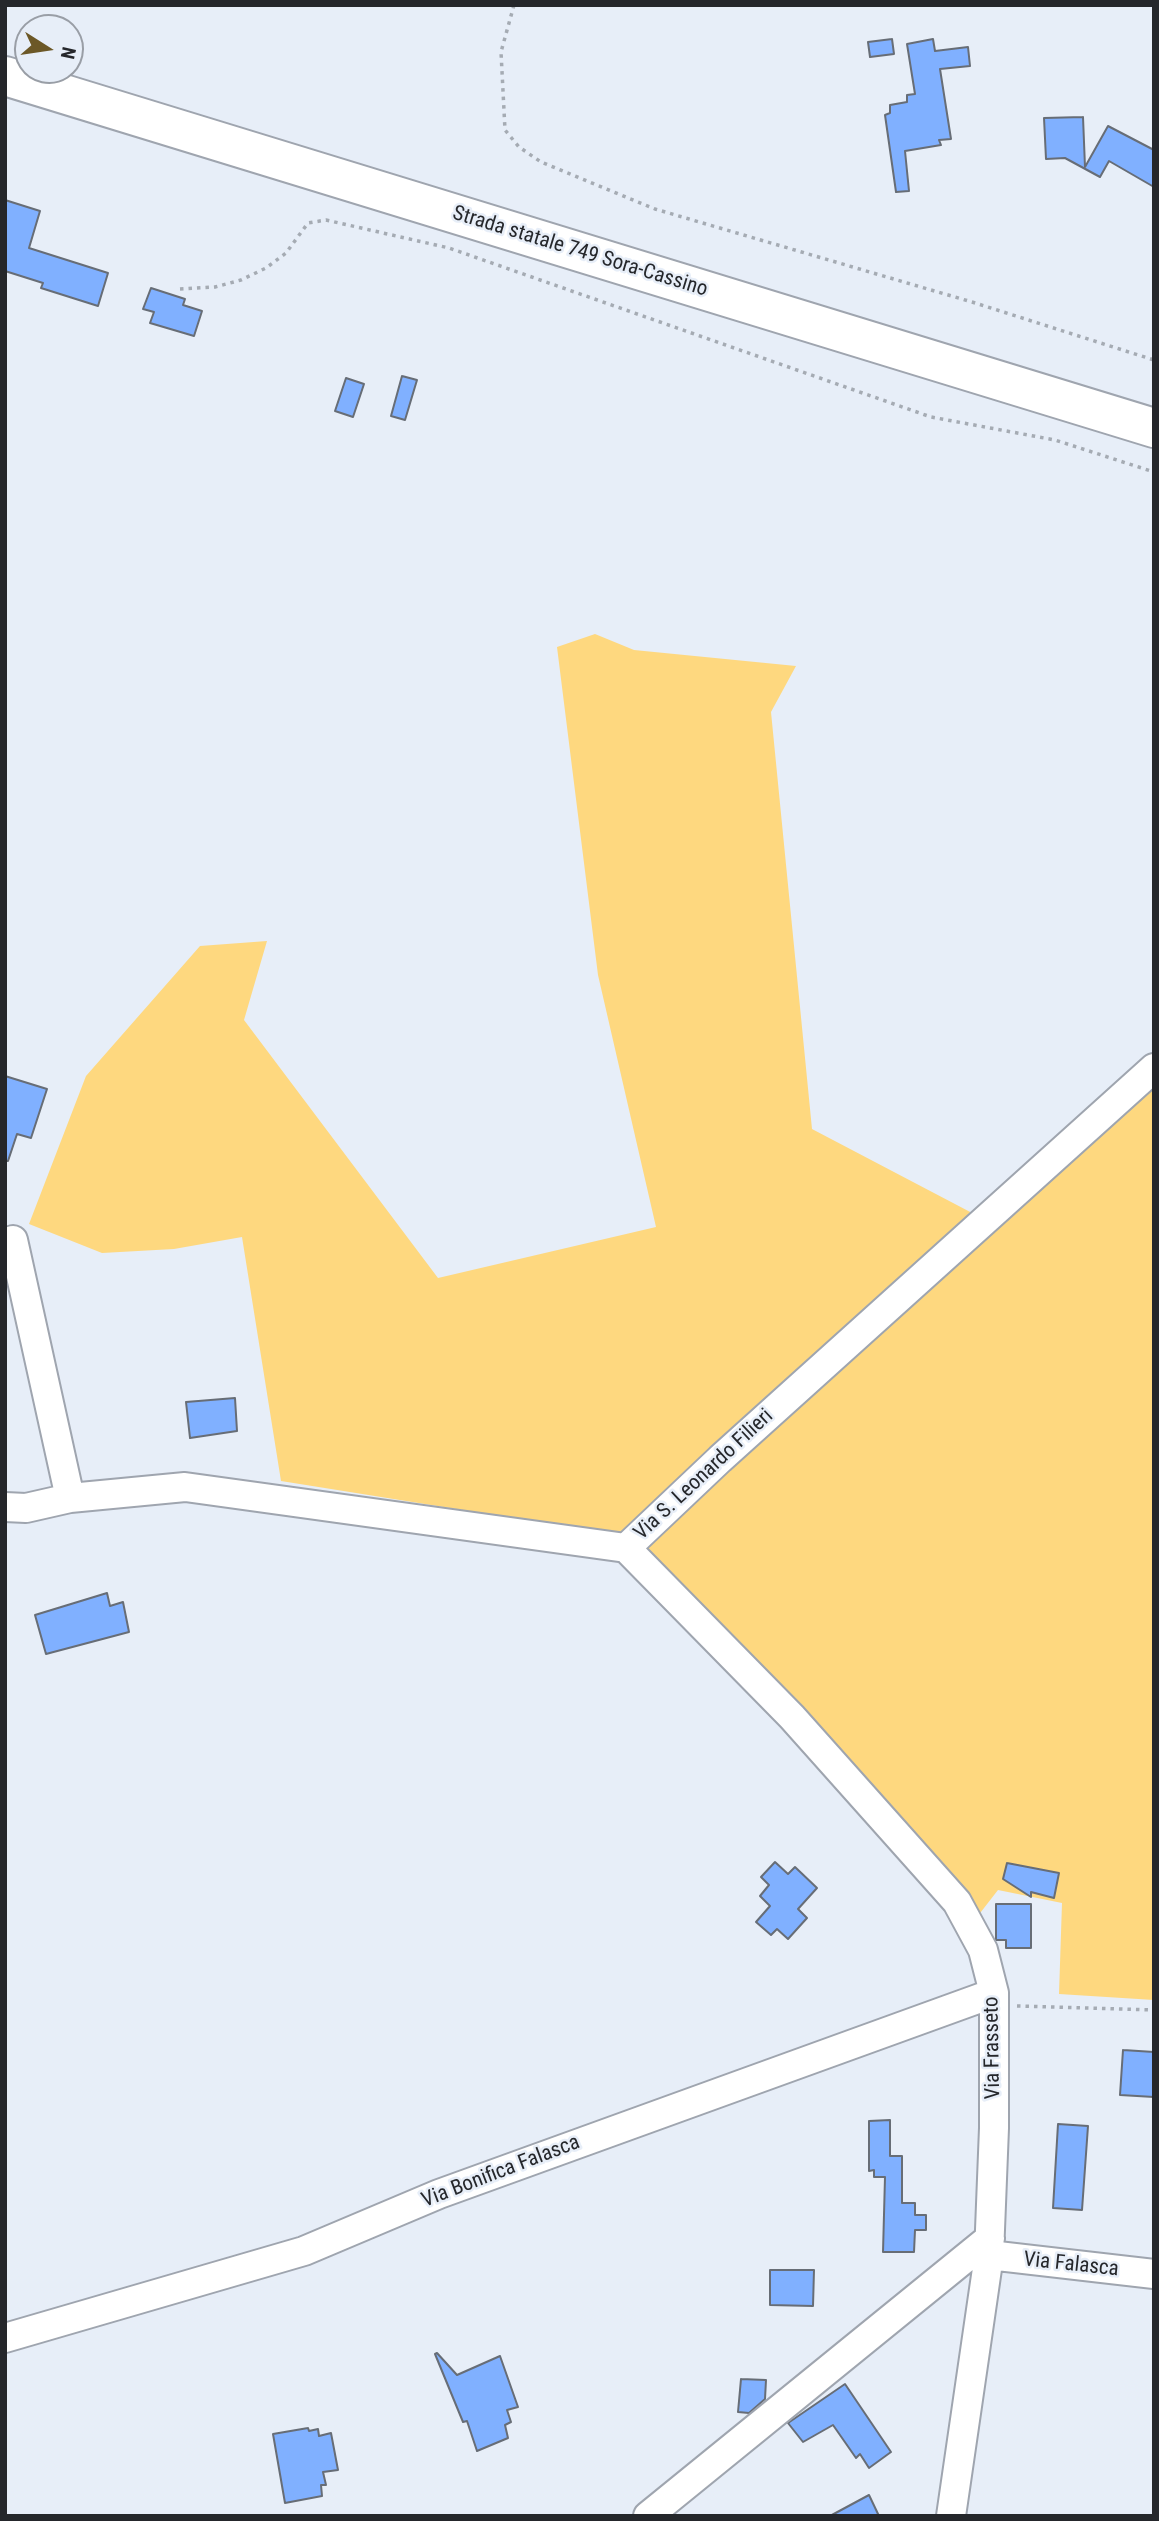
<!DOCTYPE html>
<style>
body{margin:0}
#map{position:relative;width:1159px;height:2521px;overflow:hidden;background:#e7eef8;font-family:"Roboto Condensed",sans-serif}
canvas{display:block}
.frame{position:absolute;inset:0;border:7px solid #25272b;pointer-events:none}
.north{position:absolute;left:14px;top:14px;width:70px;height:70px;box-sizing:border-box;background:#e7eef8;border:2px solid #999ea6;border-radius:50%;rotate:102deg;font-size:19px;font-weight:700;line-height:28px;text-align:center;color:#25272b}
.north::after{content:'';display:block;margin:auto;width:24px;height:32px;background:#6c5827;clip-path:polygon(50% 0,100% 100%,50% 72%,0 100%)}
</style>
<div id="map">
<canvas width="1159" height="2521"></canvas>
<div class="frame"></div>
<div class="north">N</div>
</div>
<script>
const g = document.querySelector('canvas').getContext('2d');
g.lineJoin = 'round';
function fillPath(path, color) {
  g.fillStyle = color;
  g.fill(path, 'evenodd');
}
function shape(rows) {
  const path = new Path2D();
  for (const r of rows) {
    path.moveTo(r[0], r[1]);
    for (let i = 2; i < r.length; i += 2) path.lineTo(r[i], r[i + 1]);
  }
  return path;
}
function stroke(path, color, width, dash) {
  g.strokeStyle = color;
  g.lineWidth = width;
  g.lineCap = dash ? 'butt' : 'round';
  g.setLineDash(dash || []);
  g.stroke(path);
}
function write(font, color, halo, rows, align = 'center') {
  g.font = font + ' "Roboto Condensed",sans-serif';
  g.lineWidth = 5;
  g.setLineDash([]);
  g.textBaseline = 'middle';
  g.strokeStyle = halo;
  g.fillStyle = color;
  for (const [text, x, y, turn = 0] of rows) {
    g.save();
    g.translate(x, y);
    g.rotate((+turn || 0) * Math.PI / 180);
    g.textAlign = isNaN(turn) ? turn : align;
    if (halo) g.strokeText(text, 0, 0);
    g.fillText(text, 0, 0);
    g.restore();
  }
}
const green = shape([
 [595,634,634,650,796,666,771,712,812,1129,974,1214,625,1536,281,1481,242,1237,174,1249,102,1253,29,1224,86,1076,200,946,267,941,244,1020,438,1278,656,1227,598,975,557,647],
 [1154,1085,1154,2000,1059,1994,1062,1903,998,1890,977,1917,647,1554,651,1532]
]);
const building = shape([
 [892,39,894,54,870,57,868,42,892,39],
 [933,39,935,51,968,47,970,66,940,69,951,139,939,140,941,145,905,151,909,191,896,192,885,115,890,113,890,105,907,102,907,95,915,94,907,44,933,39],
 [1083,117,1085,167,1108,126,1154,150,1154,187,1109,161,1100,177,1065,158,1046,159,1044,118,1083,117],
 [5,200,40,211,29,248,108,273,98,306,41,288,43,283,5,271,5,200],
 [151,288,185,299,183,305,202,311,194,336,150,323,154,312,143,309,151,288],
 [402,376,417,380,405,420,391,416,402,376],
 [346,378,364,384,353,417,335,411,346,378],
 [5,1076,47,1089,31,1138,17,1134,8,1161,5,1161,5,1076],
 [235,1398,237,1431,190,1438,186,1402,235,1398],
 [107,1593,110,1606,123,1602,129,1632,46,1654,35,1615,107,1593],
 [775,1862,788,1874,795,1867,817,1888,798,1909,807,1918,788,1939,777,1929,771,1935,756,1922,770,1906,760,1896,769,1885,761,1877,775,1862],
 [1007,1863,1059,1873,1054,1898,1031,1892,1031,1897,1003,1879,1007,1863],
 [996,1904,1031,1904,1031,1948,1006,1948,1006,1940,996,1940,996,1904],
 [1123,2050,1154,2052,1154,2097,1120,2095,1123,2050],
 [890,2120,890,2156,902,2156,902,2203,915,2203,915,2215,926,2215,926,2230,915,2230,914,2252,883,2252,885,2177,874,2177,874,2170,869,2171,869,2121,890,2120],
 [1058,2124,1088,2126,1082,2210,1053,2208,1058,2124],
 [770,2270,814,2270,813,2306,770,2305,770,2270],
 [437,2353,457,2375,500,2356,518,2407,507,2410,511,2422,505,2425,508,2438,477,2451,467,2421,463,2422,435,2354,437,2353],
 [741,2379,766,2380,765,2399,749,2413,738,2412,741,2379],
 [845,2384,891,2452,869,2468,860,2454,856,2458,833,2425,803,2442,788,2423,845,2384],
 [308,2428,309,2431,318,2429,319,2436,331,2433,338,2470,323,2472,326,2485,321,2485,322,2496,285,2503,273,2434,308,2428],
 [869,2495,879,2516,830,2516,869,2495]
]);
const path = shape([
 [514,5,501,52,505,130,519,147,541,162,655,209,972,302,1154,360],
 [180,289,215,287,241,280,266,268,286,253,308,223,326,220,449,248,931,417,1055,440,1154,472],
 [1017,2006,1154,2010]
]);
const minor = shape([
 [13,1240,70,1498],
 [5,1507,26,1508,70,1498,185,1487,626,1548,720,1459,1154,1068],
 [626,1548,792,1717,957,1902,983,1950,994,1993,994,2128,989,2255,951,2516],
 [989,2255,1154,2274],
 [5,2338,304,2251,439,2194,994,1993],
 [648,2516,990,2238]
]);
const highway = shape([
 [5,76,1154,428]
]);
const streetNames = [
 ["Strada statale 749 Sora-Cassino",580,252,17],
 ["Via S. Leonardo Filieri",704,1475,-43],
 ["Via Frasseto",993,2048,-91],
 ["Via Bonifica Falasca",501,2172,-21],
 ["Via Falasca",1071,2265,6]
];
fillPath(green, '#fed87f');
fillPath(building, '#80b0ff');
stroke(building, '#676d76', 2);
stroke(minor, '#9fa5af', 32);
stroke(highway, '#9fa5af', 42);
stroke(path, '#a5abb3', 3.5, [3.5, 5]);
stroke(minor, '#fff', 28);
stroke(highway, '#fff', 38);
write('21px', '#25272b', '#e7eef8', streetNames);
</script>
